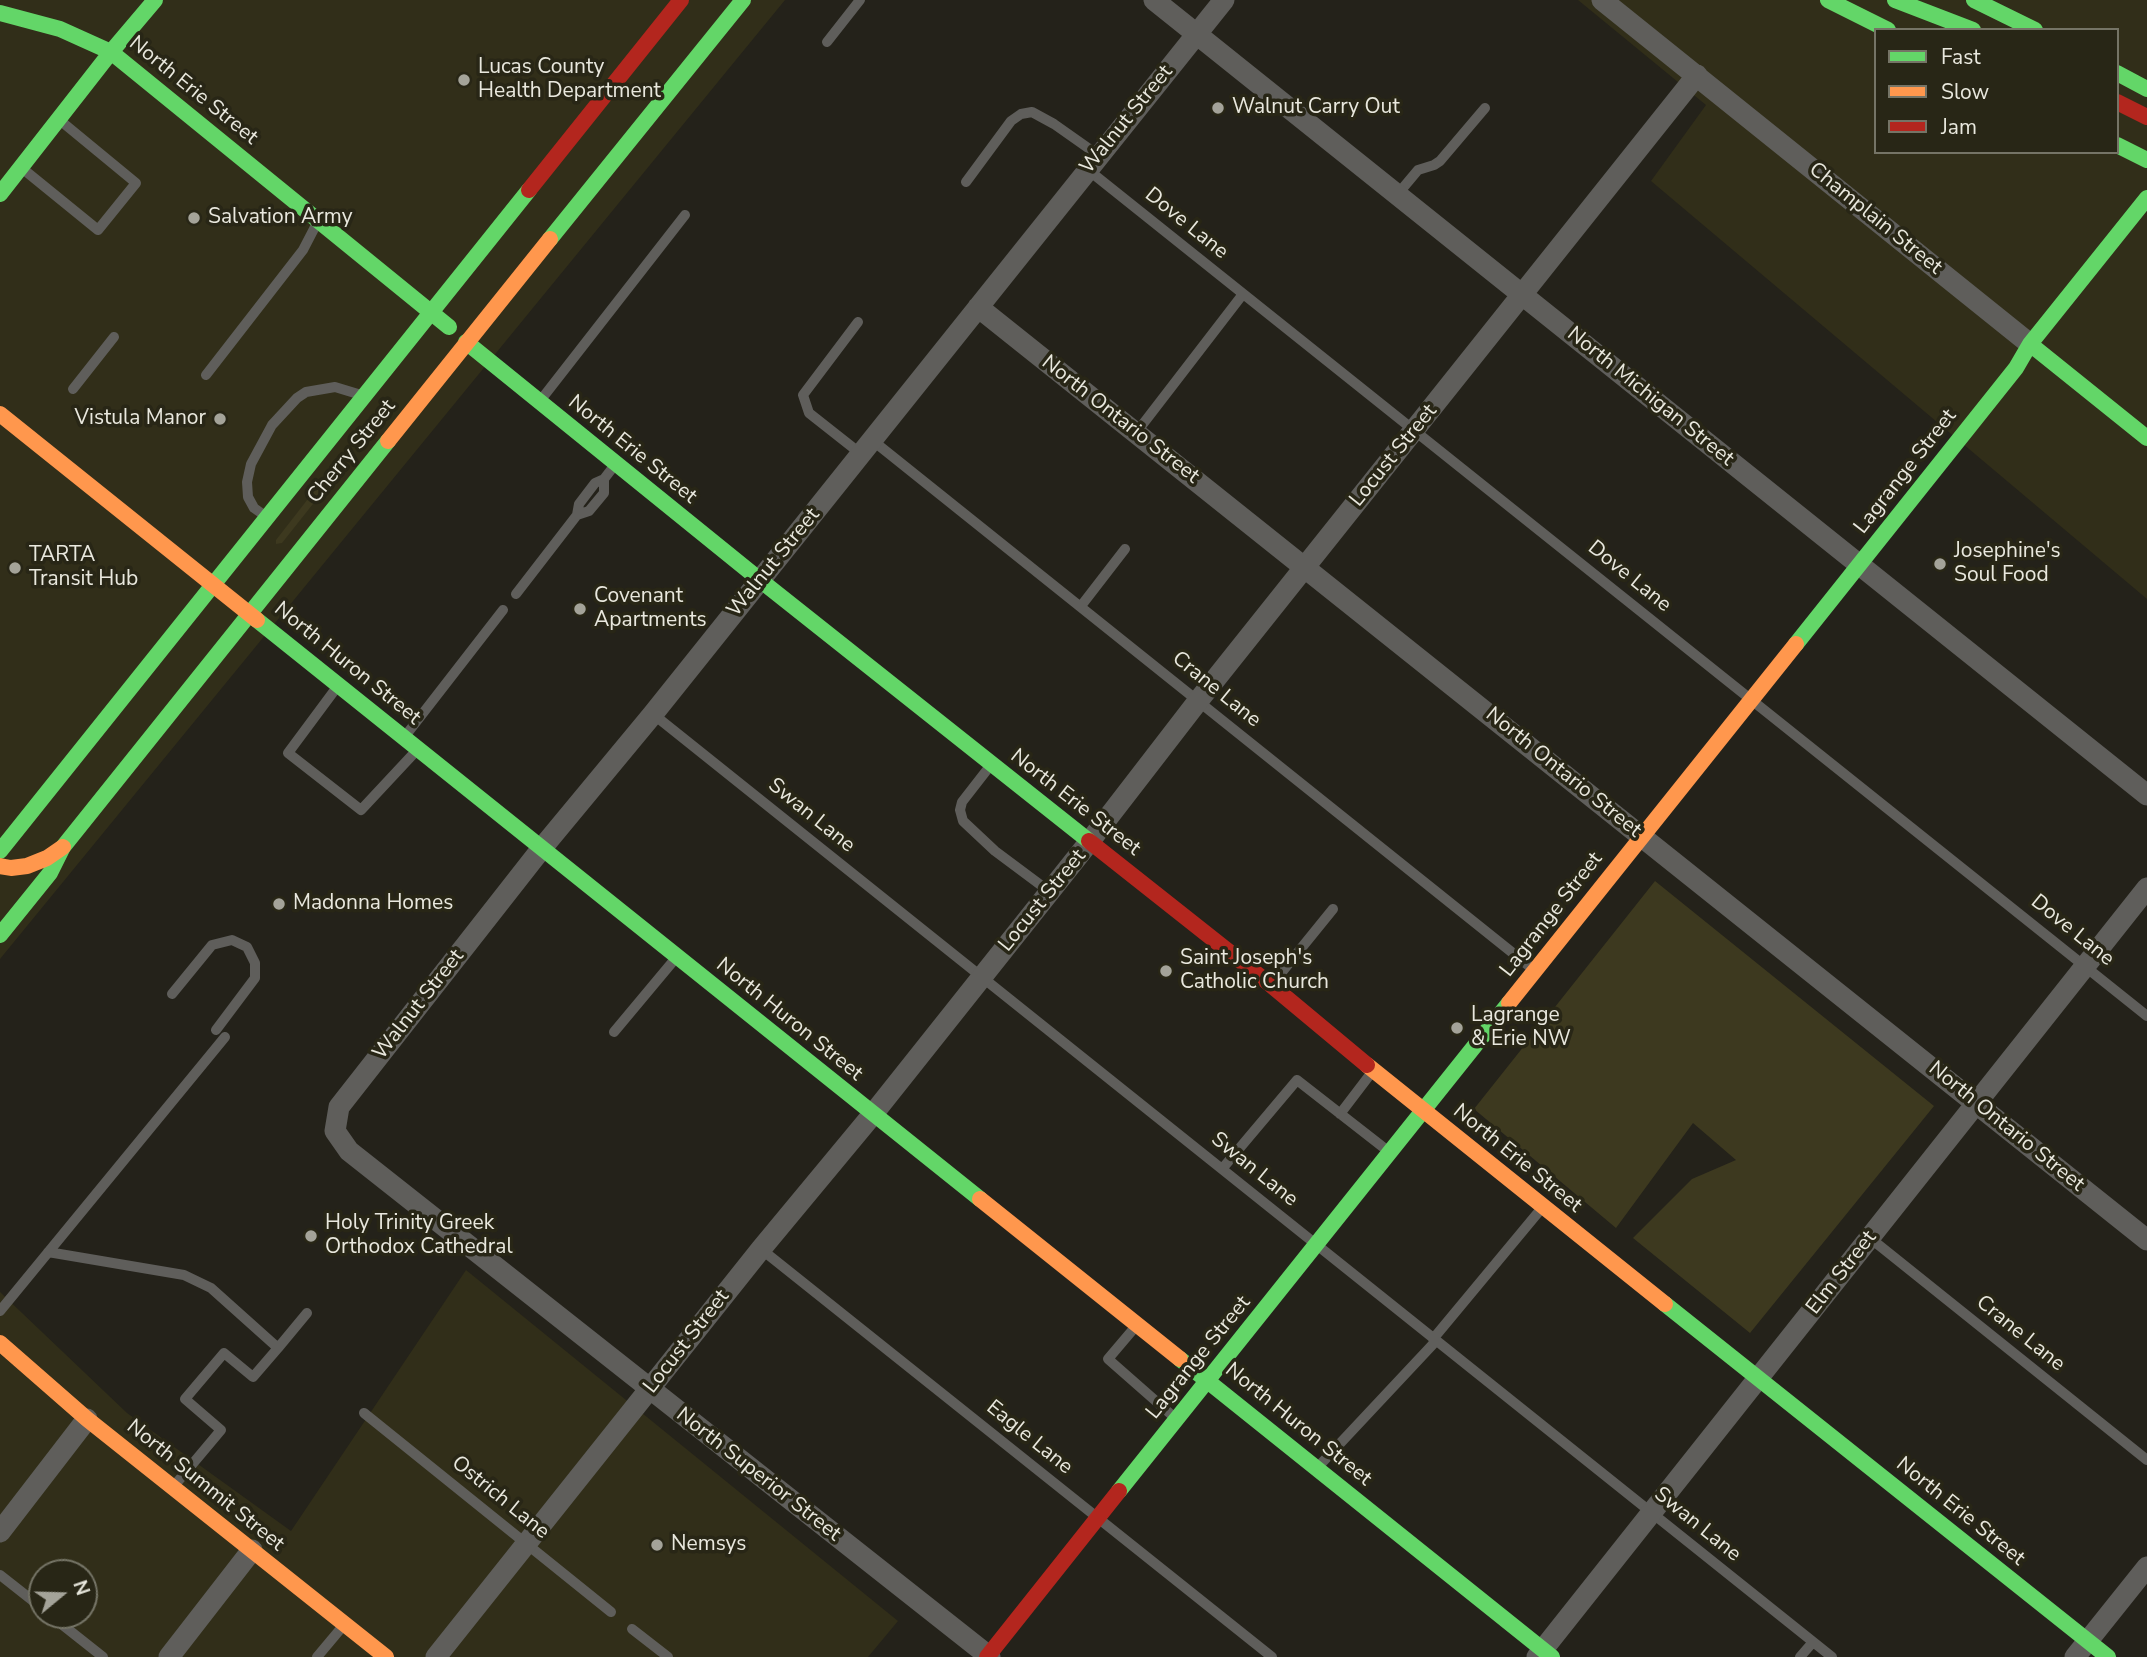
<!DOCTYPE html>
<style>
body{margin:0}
#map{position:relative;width:2147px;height:1657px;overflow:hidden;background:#24221a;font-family:"Nunito Sans",sans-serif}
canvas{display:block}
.legend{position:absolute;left:1874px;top:28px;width:245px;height:126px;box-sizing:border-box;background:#282616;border:2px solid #757466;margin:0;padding:9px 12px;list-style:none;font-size:21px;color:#e9e8de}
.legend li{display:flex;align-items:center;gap:14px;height:35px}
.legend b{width:35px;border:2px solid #757466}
.north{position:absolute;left:28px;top:1559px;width:70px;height:70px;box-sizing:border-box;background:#282616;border:2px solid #757466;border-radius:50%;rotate:71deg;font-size:19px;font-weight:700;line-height:28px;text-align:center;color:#e9e8de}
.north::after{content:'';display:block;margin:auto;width:24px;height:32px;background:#a4a399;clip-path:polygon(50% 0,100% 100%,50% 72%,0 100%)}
</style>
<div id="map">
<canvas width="2147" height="1657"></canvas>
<ul class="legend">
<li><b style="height:9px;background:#63d668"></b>Fast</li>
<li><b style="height:9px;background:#ff974d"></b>Slow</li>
<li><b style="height:9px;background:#b3261e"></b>Jam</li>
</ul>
<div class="north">N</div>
</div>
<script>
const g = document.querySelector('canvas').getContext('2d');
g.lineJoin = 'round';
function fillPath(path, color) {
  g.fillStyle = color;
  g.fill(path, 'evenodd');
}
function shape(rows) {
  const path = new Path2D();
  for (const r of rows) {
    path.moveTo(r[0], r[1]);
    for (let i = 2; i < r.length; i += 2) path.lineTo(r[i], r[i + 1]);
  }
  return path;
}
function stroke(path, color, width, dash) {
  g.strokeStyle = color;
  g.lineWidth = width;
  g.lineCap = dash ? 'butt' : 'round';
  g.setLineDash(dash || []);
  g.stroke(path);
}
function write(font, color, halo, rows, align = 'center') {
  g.font = font + ' "Nunito Sans",sans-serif';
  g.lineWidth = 7;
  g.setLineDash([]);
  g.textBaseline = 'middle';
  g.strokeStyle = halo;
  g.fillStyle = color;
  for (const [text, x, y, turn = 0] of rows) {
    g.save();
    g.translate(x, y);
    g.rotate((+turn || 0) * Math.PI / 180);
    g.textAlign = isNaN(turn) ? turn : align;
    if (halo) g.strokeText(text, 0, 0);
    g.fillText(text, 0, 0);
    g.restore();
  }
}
const built = shape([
 [0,0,785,0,0,959],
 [1578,0,2147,0,2147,599,1651,181,1706,105],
 [1876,30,2117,30,2117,152,1876,152],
 [466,1270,898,1621,868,1657,0,1657,0,1292,127,1413,291,1531],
 [42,1573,84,1573,84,1615,42,1615]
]);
const green = shape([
 [322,485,324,490,282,543,276,544,276,540,318,486],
 [1655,881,1934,1106,1750,1333,1633,1238,1692,1179,1736,1160,1693,1123,1616,1228,1474,1109]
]);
const lane = shape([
 [827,42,860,0],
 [23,169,98,230,136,183,62,122],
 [1087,169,2147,1016],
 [966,182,1011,121,1021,114,1032,112,1054,124,1098,155],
 [1397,195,1418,170,1434,165,1440,161,1485,108],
 [858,322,803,395,809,413,861,454],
 [206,375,303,250,316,225],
 [73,389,114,337],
 [540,401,685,215],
 [1136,433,1243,294],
 [872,440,1534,970],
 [604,479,604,493,589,511,577,515,579,504,595,483,604,479,614,466],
 [264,515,254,508,248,497,247,482,251,464,272,425,297,398,306,392,335,387,358,394],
 [516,594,577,515],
 [1081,606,1125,549],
 [337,687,288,753,361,810,417,750],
 [653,714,1832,1657],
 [406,735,503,610],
 [990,766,962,802,960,810,963,821,995,851,1050,892],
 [1273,983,1333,909],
 [172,994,212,945,232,940,247,947,255,963,255,978,216,1030],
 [614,1032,675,959],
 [1340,1114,1372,1072],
 [1222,1169,1297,1080,1388,1151],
 [1870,1238,2147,1460],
 [761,1249,1272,1657],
 [48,1252,184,1275,211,1288,278,1348,253,1377,224,1353,185,1399,221,1430,174,1486],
 [0,1311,225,1037],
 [1136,1326,1108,1359,1174,1417],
 [1433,1339,1541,1209],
 [278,1348,307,1313],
 [364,1413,611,1612],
 [1317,1468,1436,1341],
 [0,1575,42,1608],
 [50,1615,103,1657],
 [632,1629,668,1657],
 [317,1657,343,1626],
 [1800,1657,1813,1642]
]);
const street = shape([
 [1154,0,2147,795],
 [1602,0,2030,344],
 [978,307,2147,1240],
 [0,1532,87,1419],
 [169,1657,252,1550],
 [436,1657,761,1249,873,1114,1090,841,1198,701,1697,75],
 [990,1657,349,1151,335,1131,339,1107,542,848,653,714,1224,0],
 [1537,1657,2147,888],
 [2075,1657,2147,1567]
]);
const fast = shape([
 [1828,0,1888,30],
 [1895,0,1973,30],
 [1974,0,2035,30],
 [0,13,60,29,111,52,449,327],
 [2117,73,2147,89],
 [2117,145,2147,160],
 [0,194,111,52,155,0],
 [550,239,743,0],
 [466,342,760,580,1089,841],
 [2030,344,2147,438],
 [257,620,980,1199],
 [1796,644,2016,368,2030,344,2147,198],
 [0,851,529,190],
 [0,935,50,873,63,847,388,441],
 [1665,1304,2108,1657],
 [1180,1359,1552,1657],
 [1119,1491,1509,1003]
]);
const slow = shape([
 [0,414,257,620],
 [388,441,550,239],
 [0,866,11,868,27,866,47,858,63,847],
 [1509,1003,1796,644],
 [1367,1065,1665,1304],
 [980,1199,1180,1359],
 [0,1343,87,1419,386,1657]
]);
const jam = shape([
 [2117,102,2147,117],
 [529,190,681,0],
 [1089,841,1271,985,1367,1065],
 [987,1657,1119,1491]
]);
const markers = [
 [464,80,7,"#a4a399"],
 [1218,108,7,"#a4a399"],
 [194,218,7,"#a4a399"],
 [220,419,7,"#a4a399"],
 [1940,564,7,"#a4a399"],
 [15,568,7,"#a4a399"],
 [580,609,7,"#a4a399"],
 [279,904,7,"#a4a399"],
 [1166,971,7,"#a4a399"],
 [1457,1028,7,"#a4a399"],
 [311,1236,7,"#a4a399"],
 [657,1545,7,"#a4a399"]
];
const poiNames = [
 ["Lucas County",478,68],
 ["Health Department",478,92],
 ["Walnut Carry Out",1232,108],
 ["Salvation Army",208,218],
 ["Vistula Manor",206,419,"right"],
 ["Josephine's",1954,552],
 ["Soul Food",1954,576],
 ["TARTA",29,556],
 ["Transit Hub",29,580],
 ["Covenant",594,597],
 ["Apartments",594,621],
 ["Madonna Homes",293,904],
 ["Saint Joseph's",1180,959],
 ["Catholic Church",1180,983],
 ["Lagrange",1471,1016],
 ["& Erie NW",1471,1040],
 ["Holy Trinity Greek",325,1224],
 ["Orthodox Cathedral",325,1248],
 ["Nemsys",671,1545]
];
const streetNames = [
 ["North Erie Street",193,91,39],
 ["Walnut Street",1127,120,-51],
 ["Champlain Street",1875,219,39],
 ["Dove Lane",1186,224,39],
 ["North Michigan Street",1650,397,39],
 ["North Ontario Street",1120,420,38],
 ["North Erie Street",632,450,39],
 ["Cherry Street",352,452,-51],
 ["Locust Street",1394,456,-51],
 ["Lagrange Street",1906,472,-52],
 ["Walnut Street",774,563,-51],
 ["Dove Lane",1629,577,39],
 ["North Huron Street",347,664,39],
 ["Crane Lane",1216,690,39],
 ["North Ontario Street",1563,773,39],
 ["North Erie Street",1075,803,38],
 ["Swan Lane",811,816,39],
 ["Locust Street",1043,901,-51],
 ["Lagrange Street",1552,915,-52],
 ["Dove Lane",2072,931,39],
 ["Walnut Street",419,1005,-52],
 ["North Huron Street",789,1020,39],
 ["North Ontario Street",2006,1127,39],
 ["North Erie Street",1517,1159,39],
 ["Swan Lane",1254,1170,39],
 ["Elm Street",1842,1273,-52],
 ["Crane Lane",2020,1334,39],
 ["Locust Street",687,1342,-52],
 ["Lagrange Street",1199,1358,-51],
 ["North Huron Street",1298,1425,39],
 ["Eagle Lane",1029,1438,39],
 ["North Superior Street",758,1475,38],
 ["North Summit Street",205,1486,39],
 ["Ostrich Lane",500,1498,39],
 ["North Erie Street",1960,1512,39],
 ["Swan Lane",1697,1525,39]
];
fillPath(built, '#312e19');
fillPath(green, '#3d391f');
stroke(lane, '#5f5e5b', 10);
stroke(street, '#5f5e5b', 21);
stroke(fast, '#63d668', 16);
stroke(slow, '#ff974d', 16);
stroke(jam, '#b3261e', 16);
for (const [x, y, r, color] of markers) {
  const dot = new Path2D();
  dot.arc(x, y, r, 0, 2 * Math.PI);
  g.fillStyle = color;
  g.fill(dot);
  stroke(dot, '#282616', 2.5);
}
write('21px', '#e9e8de', '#282616', poiNames, 'left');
write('21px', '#e9e8de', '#282616', streetNames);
</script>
